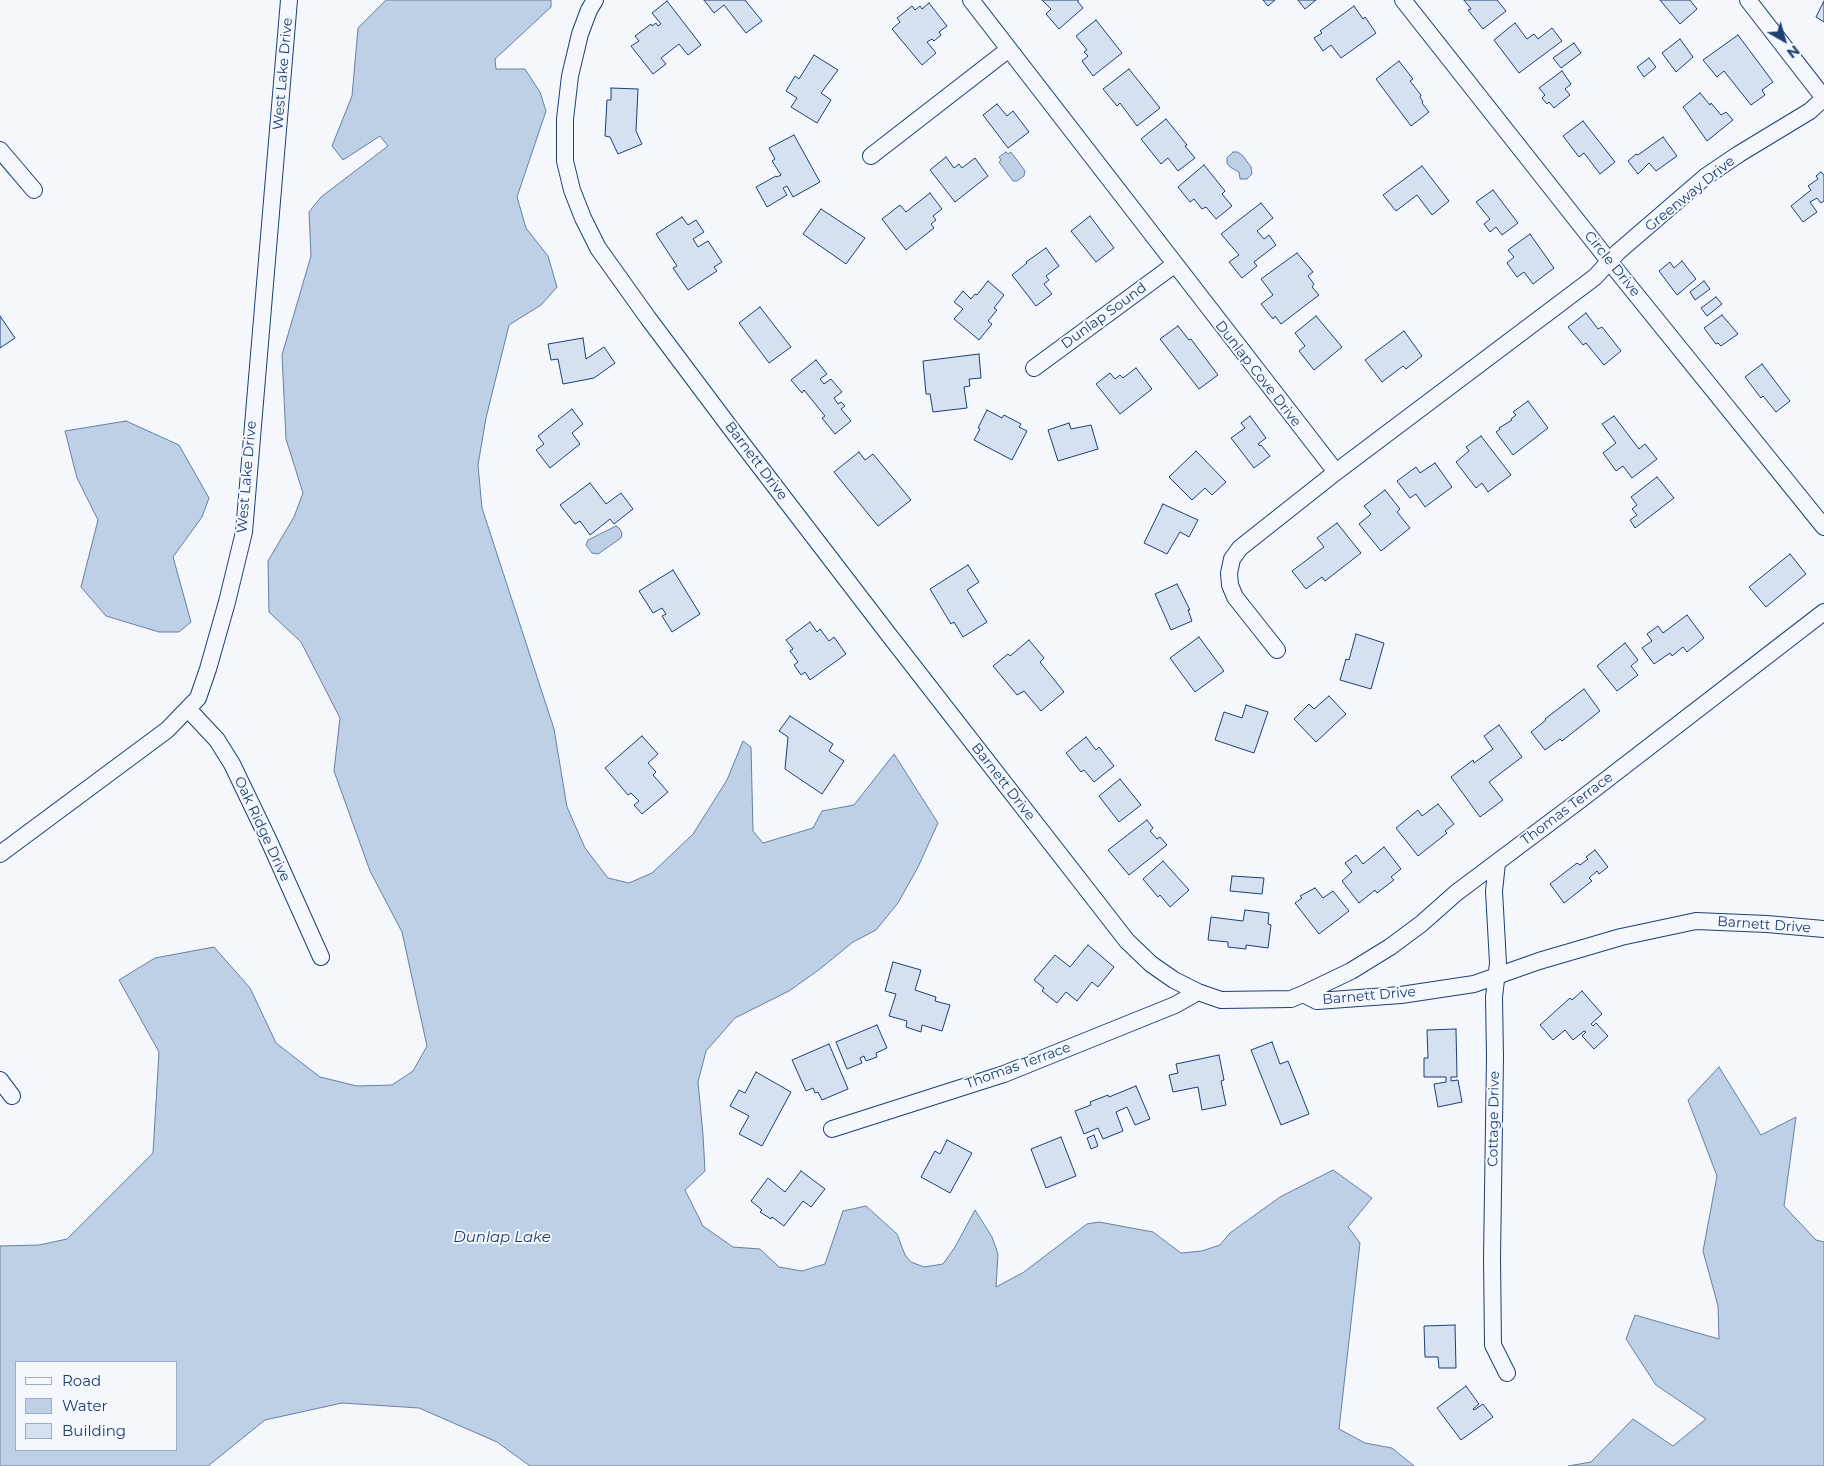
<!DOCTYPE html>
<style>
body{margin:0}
#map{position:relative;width:1824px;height:1466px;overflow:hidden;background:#f4f7fb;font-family:Montserrat,sans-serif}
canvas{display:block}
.legend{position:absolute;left:15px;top:1361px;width:162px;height:90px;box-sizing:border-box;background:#f4f7fb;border:1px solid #9eadc5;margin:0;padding:6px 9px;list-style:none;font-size:15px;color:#1d3f73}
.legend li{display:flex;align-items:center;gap:10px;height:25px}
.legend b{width:25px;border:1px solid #9eadc5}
.north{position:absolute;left:1759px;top:15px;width:50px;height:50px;-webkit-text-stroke:4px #f4f7fb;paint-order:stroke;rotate:142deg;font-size:14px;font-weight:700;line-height:20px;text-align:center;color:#1d3f73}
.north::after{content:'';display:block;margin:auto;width:18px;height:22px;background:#1d3f73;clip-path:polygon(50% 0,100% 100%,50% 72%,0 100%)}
</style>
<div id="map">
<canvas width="1824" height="1466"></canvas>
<ul class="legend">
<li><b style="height:6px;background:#f4f7fb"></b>Road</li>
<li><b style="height:14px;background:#bed0e5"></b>Water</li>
<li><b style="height:14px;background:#d5e0f0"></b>Building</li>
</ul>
<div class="north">N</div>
</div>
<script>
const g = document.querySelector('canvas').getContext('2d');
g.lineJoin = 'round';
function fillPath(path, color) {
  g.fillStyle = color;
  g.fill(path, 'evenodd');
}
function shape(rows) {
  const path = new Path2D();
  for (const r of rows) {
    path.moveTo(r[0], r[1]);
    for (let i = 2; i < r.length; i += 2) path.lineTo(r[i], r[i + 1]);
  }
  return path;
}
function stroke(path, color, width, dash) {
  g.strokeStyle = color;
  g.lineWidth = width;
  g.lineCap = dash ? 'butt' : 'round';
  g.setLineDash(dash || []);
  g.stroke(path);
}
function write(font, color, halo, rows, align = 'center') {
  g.font = font + ' Montserrat,sans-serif';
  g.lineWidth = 4;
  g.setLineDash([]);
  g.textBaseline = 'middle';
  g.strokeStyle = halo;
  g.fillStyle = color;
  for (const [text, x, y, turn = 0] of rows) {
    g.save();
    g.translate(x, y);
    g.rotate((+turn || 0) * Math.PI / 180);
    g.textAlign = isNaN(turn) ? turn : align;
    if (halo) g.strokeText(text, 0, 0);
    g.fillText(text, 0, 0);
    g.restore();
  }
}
const water = shape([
 [386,0,551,0,551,7,495,59,496,69,525,69,540,92,546,111,517,197,526,228,548,256,557,287,541,305,509,325,486,418,478,465,482,508,554,729,567,807,585,848,608,878,629,883,652,873,693,834,727,780,743,741,751,747,753,831,763,843,813,828,822,811,854,805,894,754,938,823,918,867,898,903,876,930,853,942,820,969,789,991,735,1018,706,1051,698,1082,703,1135,705,1171,685,1190,703,1226,733,1247,760,1249,779,1267,802,1271,825,1264,843,1211,866,1206,897,1234,905,1255,911,1262,924,1267,943,1264,955,1247,975,1210,992,1237,998,1254,996,1287,1024,1272,1087,1224,1099,1222,1153,1232,1181,1253,1202,1251,1220,1245,1230,1233,1280,1197,1333,1170,1372,1198,1348,1227,1360,1243,1339,1429,1365,1443,1392,1448,1414,1466,530,1466,497,1442,419,1408,342,1403,265,1420,208,1466,0,1466,0,1246,39,1245,67,1239,153,1153,159,1052,119,980,155,958,214,947,250,988,276,1043,320,1077,357,1086,392,1085,413,1071,427,1046,402,932,370,871,334,771,340,718,301,642,269,612,268,561,294,517,303,493,286,439,282,355,311,256,309,212,321,197,388,146,380,136,343,160,332,146,352,96,358,28,386,0],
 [16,1362,176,1362,176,1450,16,1450,16,1362],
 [1006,152,1008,154,1011,152,1025,171,1024,176,1017,181,1013,181,999,162,1001,160,999,157,1006,152],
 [1233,152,1238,152,1243,156,1251,167,1252,174,1247,179,1240,179,1239,172,1230,167,1227,163,1227,158,1233,152],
 [126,421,179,445,209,498,202,517,173,557,191,622,179,632,159,632,106,616,81,587,98,520,77,478,65,431,126,421],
 [616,526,619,528,622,533,621,538,598,554,592,553,586,545,588,540,616,526],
 [1719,1067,1761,1135,1796,1117,1784,1206,1816,1240,1824,1242,1824,1466,1568,1466,1591,1462,1633,1419,1673,1446,1706,1419,1656,1385,1626,1339,1635,1315,1719,1339,1718,1306,1703,1251,1717,1176,1688,1100,1719,1067]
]);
const building = shape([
 [704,0,745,0,762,21,746,33,724,5,714,13,704,0],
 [1042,0,1078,0,1078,2,1083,8,1059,29,1046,14,1051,9,1042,0],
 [1263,0,1275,0,1268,6,1263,0],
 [1298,0,1316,0,1305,9,1298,0],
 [1464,0,1497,0,1506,11,1483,29,1468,10,1471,9,1464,0],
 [1660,0,1690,0,1697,9,1680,24,1660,0],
 [667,1,701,45,688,55,679,44,661,58,666,64,653,74,631,46,639,41,635,36,651,24,652,26,656,23,658,26,661,24,652,13,667,1],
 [1824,1,1824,22,1816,17,1824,1],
 [929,3,947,26,939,32,941,35,934,41,932,39,927,42,936,53,922,65,892,29,900,22,897,18,912,6,915,10,920,6,922,9,929,3],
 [1354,6,1363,19,1365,17,1376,33,1341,58,1331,45,1323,51,1314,38,1322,33,1320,31,1354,6],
 [1096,20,1122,53,1093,76,1082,61,1088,56,1084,52,1087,50,1076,36,1096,20],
 [1515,23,1527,39,1534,34,1538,39,1552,28,1562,41,1519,73,1494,40,1515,23],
 [1738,35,1773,82,1762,90,1765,95,1751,105,1724,71,1717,77,1703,60,1738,35],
 [1680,39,1693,57,1676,72,1662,53,1680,39],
 [1574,43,1581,53,1561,68,1553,58,1574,43],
 [814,55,838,70,821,93,831,100,817,123,791,107,797,98,786,91,795,76,799,79,814,55],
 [1649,58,1656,67,1644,77,1637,67,1649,58],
 [1399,61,1413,79,1410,81,1421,95,1420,97,1423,102,1422,103,1429,112,1411,126,1376,79,1399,61],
 [1129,69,1160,108,1137,126,1120,103,1117,106,1103,89,1129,69],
 [1562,71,1571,84,1565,89,1570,95,1554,108,1549,102,1547,104,1542,98,1545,95,1539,88,1562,71],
 [611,88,638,89,636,131,642,144,618,154,610,137,605,136,607,100,611,100,611,88],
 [1700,93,1710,105,1711,103,1721,115,1726,112,1733,120,1707,141,1683,107,1700,93],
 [997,104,1007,116,1013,111,1029,132,1008,148,983,115,997,104],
 [1166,119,1187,145,1185,146,1195,158,1178,171,1168,158,1161,164,1141,139,1166,119],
 [1583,121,1615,162,1600,174,1584,153,1579,157,1563,136,1583,121],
 [794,135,820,182,793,197,787,186,783,188,787,195,767,207,756,187,776,176,777,177,781,175,772,161,775,159,769,148,794,135],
 [1663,137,1677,156,1656,171,1649,163,1638,174,1628,161,1636,154,1638,155,1663,137],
 [946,157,954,168,959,164,962,168,975,158,988,176,955,202,930,170,946,157],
 [1204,165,1225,191,1222,194,1232,206,1216,219,1206,207,1202,209,1194,199,1190,202,1178,187,1204,165],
 [1422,166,1449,201,1432,215,1417,195,1396,211,1383,195,1422,166],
 [1821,172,1824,175,1824,201,1821,203,1817,198,1810,202,1817,212,1803,222,1791,206,1811,190,1808,186,1818,179,1816,176,1821,172],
 [1493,190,1518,223,1502,235,1496,227,1490,232,1484,224,1490,219,1476,202,1493,190],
 [930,193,942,209,933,216,936,220,931,224,934,228,906,250,882,219,900,205,906,212,930,193],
 [1261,203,1273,218,1257,231,1264,239,1269,235,1276,245,1254,262,1257,266,1242,278,1229,262,1239,255,1221,234,1261,203],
 [821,209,865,238,846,264,803,234,821,209],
 [1090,216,1114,248,1096,262,1071,231,1090,216],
 [682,217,688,225,696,220,704,232,693,239,698,247,708,241,722,262,714,267,717,271,688,290,673,268,677,266,656,234,682,217],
 [1530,234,1554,268,1533,284,1524,272,1517,277,1507,263,1514,257,1508,250,1530,234],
 [1046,248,1059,266,1046,276,1049,280,1044,284,1052,294,1036,306,1012,275,1027,263,1026,262,1046,248],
 [1297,253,1313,272,1308,276,1314,284,1312,287,1319,295,1281,324,1275,316,1273,319,1261,304,1273,295,1261,279,1297,253],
 [1682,261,1696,279,1677,295,1659,271,1670,262,1674,268,1682,261],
 [988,281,1004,295,994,308,997,310,988,321,992,324,979,340,954,319,963,309,954,302,963,291,971,299,975,294,977,295,988,281],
 [1704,281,1710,289,1695,300,1690,292,1704,281],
 [1716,297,1722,304,1707,316,1701,308,1716,297],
 [760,307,791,347,769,363,739,323,760,307],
 [1586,313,1598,329,1602,327,1621,351,1604,365,1586,343,1583,345,1568,327,1586,313],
 [1722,315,1738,334,1721,346,1718,343,1716,344,1704,328,1722,315],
 [0,316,15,338,0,348,0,316],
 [1316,316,1342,347,1314,370,1299,351,1305,346,1295,333,1316,316],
 [1178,326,1189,340,1191,339,1218,375,1199,389,1160,339,1178,326],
 [1404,331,1422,356,1406,369,1403,366,1382,382,1365,360,1404,331],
 [583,338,586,359,604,347,615,363,594,378,563,384,558,359,551,360,548,344,583,338],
 [979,354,981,378,969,379,970,386,964,387,967,408,933,412,930,394,926,394,923,361,979,354],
 [816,360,827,374,820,379,824,384,831,379,842,392,834,398,838,404,841,402,845,406,841,409,851,421,835,434,822,418,825,416,804,390,802,393,791,380,816,360],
 [1762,364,1790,401,1776,412,1763,396,1761,398,1745,377,1762,364],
 [1136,368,1152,389,1120,414,1096,384,1110,373,1115,379,1120,375,1123,378,1136,368],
 [1528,401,1548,428,1513,455,1496,432,1500,429,1499,428,1512,420,1511,419,1516,415,1513,412,1528,401],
 [572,409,583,424,572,433,580,444,550,468,536,450,544,444,538,436,572,409],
 [987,410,1002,418,1004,415,1021,424,1019,427,1027,431,1012,460,974,440,980,429,978,428,987,410],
 [1250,416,1266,438,1258,444,1260,446,1261,445,1270,456,1254,468,1231,438,1245,428,1241,423,1250,416],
 [1614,416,1639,449,1645,444,1657,459,1632,478,1623,466,1616,471,1603,453,1616,443,1602,424,1614,416],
 [1069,423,1071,429,1091,425,1098,449,1058,461,1048,430,1069,423],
 [1481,436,1511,475,1488,492,1482,483,1476,488,1456,462,1469,451,1466,447,1481,436],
 [1196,451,1226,482,1212,495,1205,488,1192,500,1169,477,1196,451],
 [859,452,865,460,873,454,911,500,878,526,834,472,859,452],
 [1435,463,1452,487,1425,507,1416,494,1410,498,1397,481,1416,467,1420,473,1435,463],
 [1657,477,1674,498,1635,528,1630,520,1637,515,1632,509,1637,505,1631,497,1657,477],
 [590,483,606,504,621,493,633,509,614,524,610,519,590,535,580,521,575,524,560,505,590,483],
 [1385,490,1400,509,1397,512,1410,528,1381,551,1359,524,1371,514,1364,506,1385,490],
 [1163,504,1198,520,1189,537,1180,532,1167,554,1144,543,1163,504],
 [1337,523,1361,553,1325,581,1322,577,1306,589,1292,571,1324,547,1317,538,1337,523],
 [1790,554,1806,574,1766,607,1749,587,1790,554],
 [968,565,979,582,967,590,987,622,963,637,954,622,951,624,930,589,968,565],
 [673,570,700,614,672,632,662,616,666,614,662,608,653,613,639,591,673,570],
 [1177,584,1190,610,1188,610,1192,621,1171,630,1155,594,1177,584],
 [1687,615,1704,638,1687,652,1683,647,1672,656,1670,653,1654,664,1642,648,1652,641,1647,634,1658,626,1663,633,1687,615],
 [810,622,817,632,820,629,829,641,834,637,846,654,810,680,805,672,801,675,794,665,798,662,790,651,793,649,786,640,810,622],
 [1356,634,1384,643,1371,689,1340,680,1346,659,1349,660,1356,634],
 [1199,637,1224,671,1195,692,1170,658,1199,637],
 [1029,640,1044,658,1040,662,1064,692,1041,711,1024,691,1017,695,993,666,1008,654,1010,656,1029,640],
 [1625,643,1638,660,1631,666,1638,675,1617,691,1597,666,1625,643],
 [1584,689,1600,711,1562,741,1560,739,1545,750,1531,732,1546,720,1545,719,1584,689],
 [1329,696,1346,714,1316,742,1294,719,1309,704,1314,709,1329,696],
 [1246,705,1268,712,1254,753,1215,740,1224,712,1242,718,1246,705],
 [790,716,833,744,829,751,844,761,822,794,785,769,788,737,779,731,790,716],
 [1499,725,1522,757,1489,782,1503,800,1480,817,1451,777,1473,760,1474,763,1493,749,1484,736,1499,725],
 [642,736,658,754,648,763,656,772,653,775,668,792,642,814,634,805,639,801,631,793,628,795,605,768,642,736],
 [1086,737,1096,750,1099,747,1114,766,1094,782,1084,770,1081,772,1066,753,1086,737],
 [1120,779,1141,805,1119,822,1099,796,1120,779],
 [1438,804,1454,824,1445,831,1447,833,1418,856,1396,828,1418,810,1422,816,1438,804],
 [1147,820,1153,828,1150,831,1157,839,1160,837,1167,845,1129,875,1108,850,1147,820],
 [1384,847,1401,869,1391,877,1394,880,1377,893,1375,890,1359,903,1342,881,1352,872,1345,863,1356,855,1363,864,1384,847],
 [1595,850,1608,867,1599,874,1597,871,1589,878,1592,881,1564,903,1550,884,1577,863,1580,865,1588,859,1586,857,1595,850],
 [1163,861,1189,890,1170,907,1160,895,1158,897,1143,879,1163,861],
 [1232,876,1264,878,1262,894,1230,891,1232,876],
 [1315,888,1323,898,1333,891,1349,911,1319,934,1295,903,1302,898,1300,896,1315,888],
 [1245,910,1269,913,1268,924,1271,925,1268,948,1246,945,1246,949,1228,947,1228,942,1208,940,1211,917,1243,921,1245,910],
 [1088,945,1114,967,1098,987,1092,982,1077,1001,1066,992,1057,1003,1042,991,1044,988,1034,980,1055,955,1070,967,1088,945],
 [893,962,921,970,915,990,936,997,935,1001,950,1005,942,1031,922,1025,921,1032,906,1027,907,1021,889,1016,896,994,885,991,893,962],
 [1582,991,1602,1014,1591,1024,1593,1026,1596,1023,1608,1036,1594,1049,1582,1036,1586,1032,1584,1031,1573,1040,1565,1030,1553,1040,1540,1025,1570,998,1572,1000,1582,991],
 [877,1025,887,1048,876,1053,877,1057,866,1061,864,1056,860,1058,862,1063,847,1069,836,1042,877,1025],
 [1456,1029,1457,1077,1451,1077,1451,1081,1458,1080,1462,1102,1438,1107,1434,1084,1446,1082,1446,1077,1424,1077,1424,1058,1428,1058,1427,1030,1456,1029],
 [1272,1042,1280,1064,1288,1061,1309,1114,1281,1125,1251,1050,1272,1042],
 [829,1044,848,1089,822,1100,818,1092,815,1093,813,1088,806,1091,792,1060,829,1044],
 [1219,1055,1224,1080,1221,1081,1226,1105,1202,1110,1198,1087,1173,1092,1169,1075,1178,1073,1176,1064,1219,1055],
 [756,1072,791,1092,762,1146,739,1134,749,1116,730,1106,739,1090,745,1093,756,1072],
 [1136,1086,1150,1119,1135,1125,1127,1107,1116,1112,1123,1131,1103,1139,1098,1128,1084,1134,1075,1111,1091,1105,1090,1102,1108,1095,1109,1097,1136,1086],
 [1094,1135,1098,1146,1091,1149,1087,1138,1094,1135],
 [1061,1137,1076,1176,1046,1188,1031,1149,1061,1137],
 [947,1140,972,1153,950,1193,921,1177,935,1151,940,1154,947,1140],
 [801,1171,825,1189,811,1207,803,1201,784,1226,772,1217,771,1219,760,1212,762,1210,751,1201,768,1178,785,1192,801,1171],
 [1455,1325,1456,1368,1439,1368,1438,1357,1425,1357,1424,1326,1455,1325],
 [1466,1386,1479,1404,1473,1409,1474,1410,1483,1404,1493,1417,1461,1440,1437,1408,1466,1386]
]);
const minor = shape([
 [595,0,589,10,580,34,570,76,565,119,565,161,572,190,583,218,598,248,648,318,741,442,889,635,1127,941,1151,964,1174,980,1198,992,1221,1000,1291,999,1303,994,1317,1001,1401,995,1474,984,1539,961,1621,937,1696,921,1767,924,1824,929],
 [971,0,1336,472],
 [1403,0,1609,261,1824,527],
 [1748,0,1824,98],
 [0,150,34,190],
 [871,156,1009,49],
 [1034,368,1174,265],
 [1277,650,1235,597,1230,585,1229,573,1232,559,1240,548,1336,472,1595,277,1618,252,1705,177,1739,154,1810,111,1824,98],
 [188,709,217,740,232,764,269,841,321,957],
 [0,854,167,730,198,698,208,669,227,602,244,532,289,0],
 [1497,863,1494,891,1498,963,1494,997,1495,1057,1492,1258,1493,1345,1507,1373],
 [1303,994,1351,971,1390,947,1421,924,1456,893,1584,797,1824,612],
 [0,1080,12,1096],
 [832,1129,1004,1074,1175,1005,1198,992]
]);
const streetNames = [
 ["West Lake Drive",283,74,-85],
 ["Greenway Drive",1690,194,-39],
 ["Circle Drive",1612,264,51],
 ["Dunlap Sound",1104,316,-36],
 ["Dunlap Cove Drive",1258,374,52],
 ["Barnett Drive",756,461,53],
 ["West Lake Drive",247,477,-85],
 ["Barnett Drive",1003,782,52],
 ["Thomas Terrace",1567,809,-37],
 ["Oak Ridge Drive",262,829,65],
 ["Barnett Drive",1764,925,4],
 ["Barnett Drive",1369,996,-5],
 ["Thomas Terrace",1018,1066,-20],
 ["Cottage Drive",1494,1119,-89]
];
const waterNames = [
 ["Dunlap Lake",502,1238]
];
fillPath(water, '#bed0e5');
stroke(water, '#687fa3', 1);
fillPath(building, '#d5e0f0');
stroke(building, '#1d3f73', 1);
stroke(minor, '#1d3f73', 18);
stroke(minor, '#f4f7fb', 16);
write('14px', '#1d3f73', '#f4f7fb', streetNames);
write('italic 15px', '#1d3f73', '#f4f7fb', waterNames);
</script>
